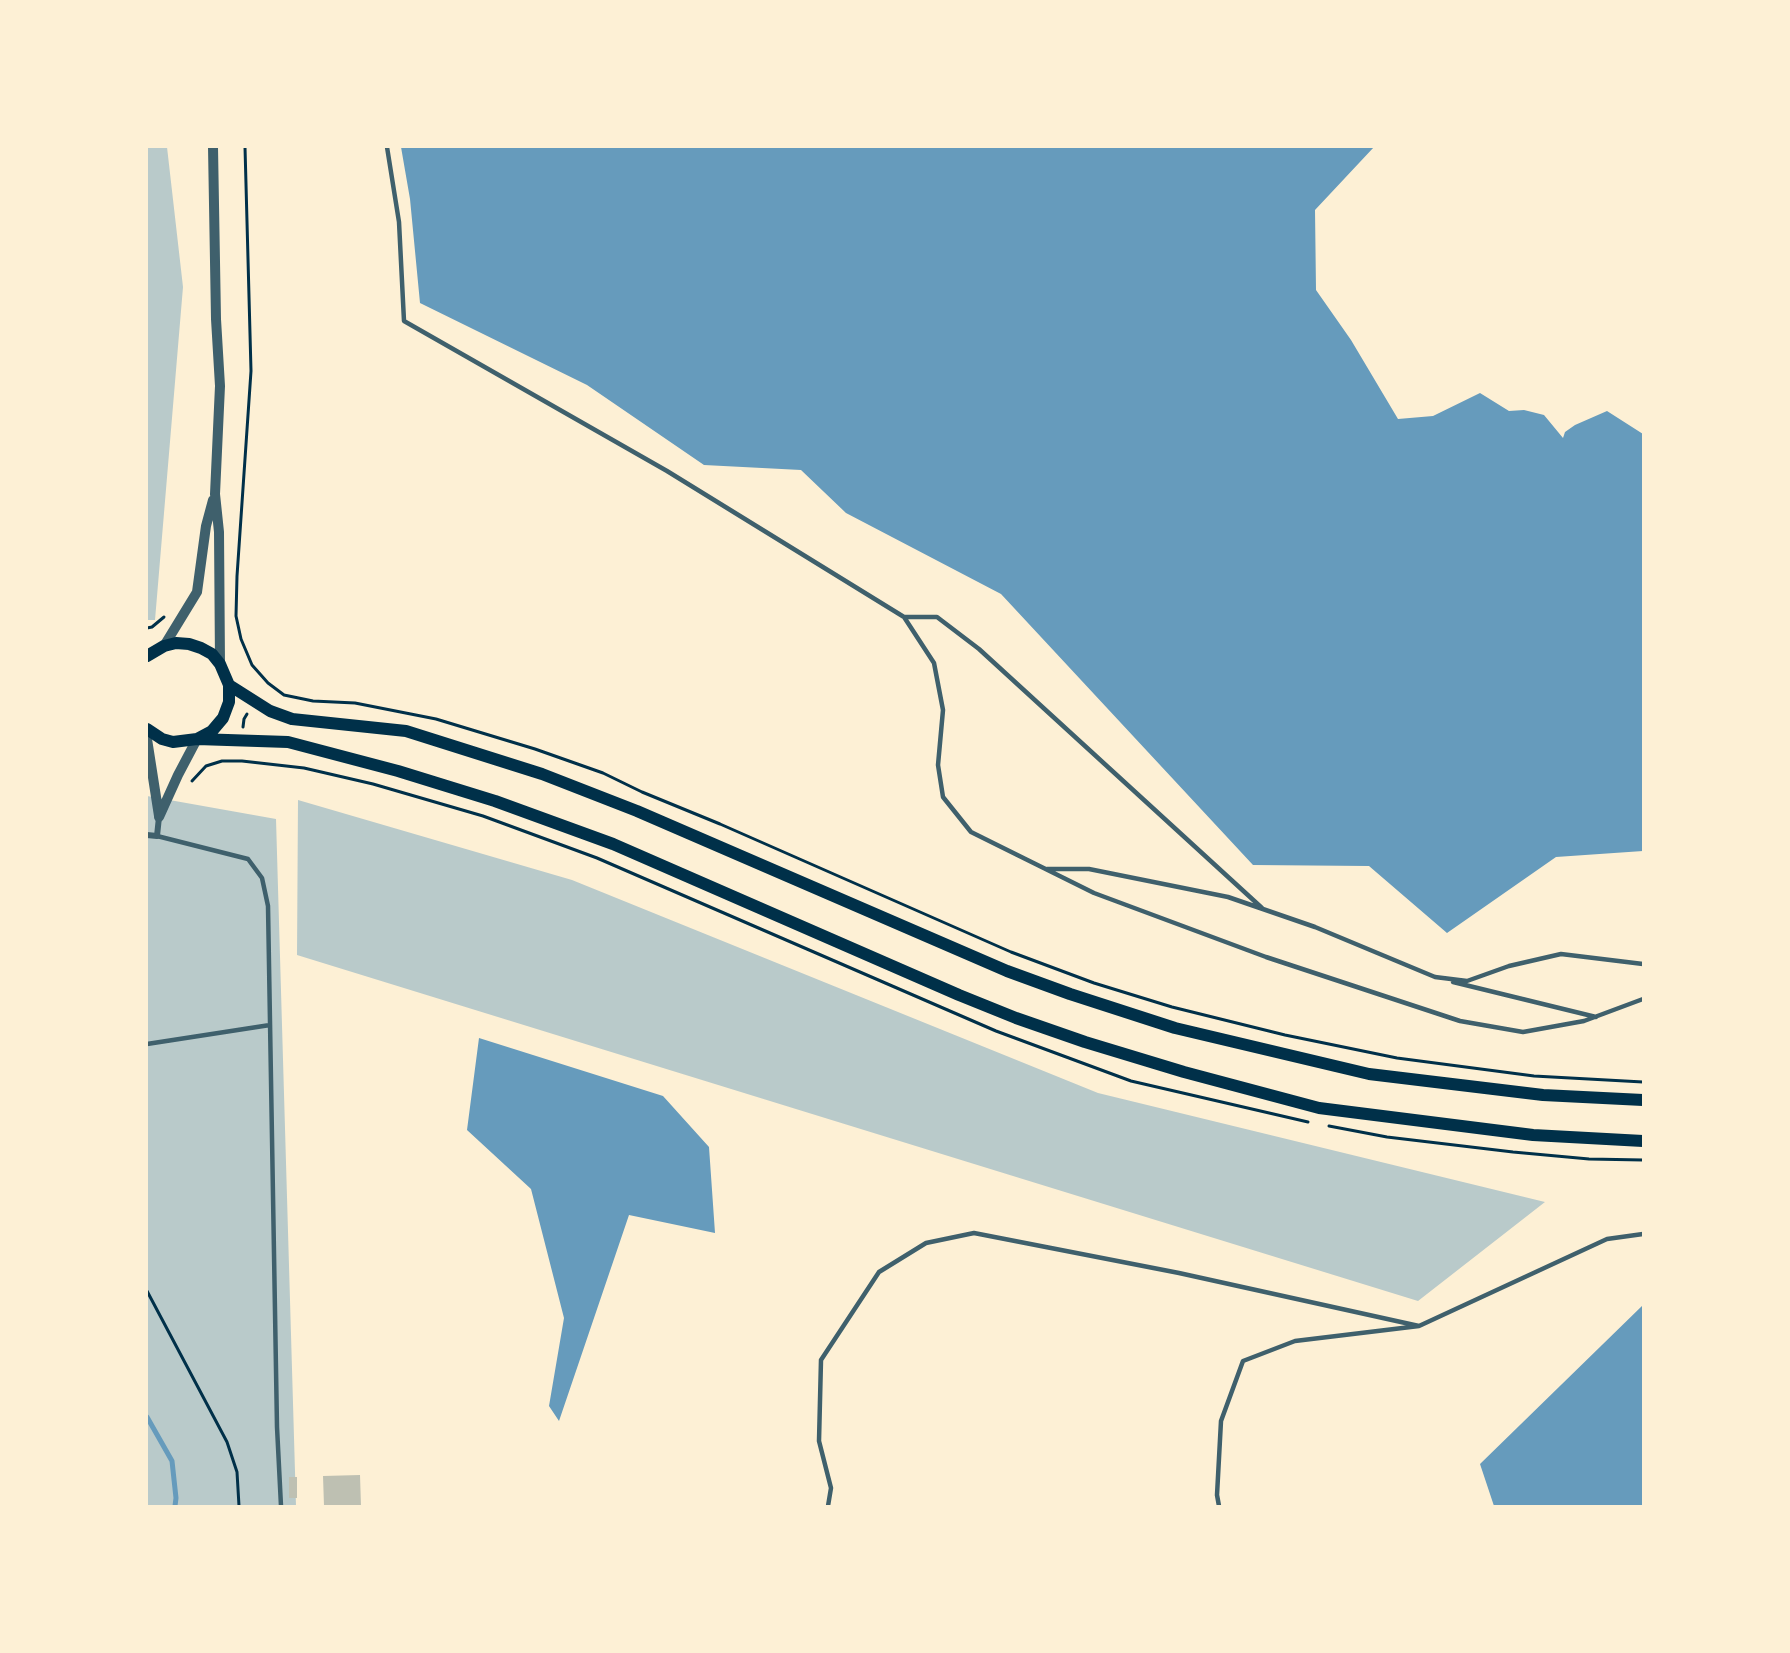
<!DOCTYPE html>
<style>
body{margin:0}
#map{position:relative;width:1790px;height:1653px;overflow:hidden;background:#fdf0d5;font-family:"Public Sans",sans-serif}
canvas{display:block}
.frame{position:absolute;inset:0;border:148px solid #fdf0d5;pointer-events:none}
</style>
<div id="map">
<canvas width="1790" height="1653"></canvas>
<div class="frame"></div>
</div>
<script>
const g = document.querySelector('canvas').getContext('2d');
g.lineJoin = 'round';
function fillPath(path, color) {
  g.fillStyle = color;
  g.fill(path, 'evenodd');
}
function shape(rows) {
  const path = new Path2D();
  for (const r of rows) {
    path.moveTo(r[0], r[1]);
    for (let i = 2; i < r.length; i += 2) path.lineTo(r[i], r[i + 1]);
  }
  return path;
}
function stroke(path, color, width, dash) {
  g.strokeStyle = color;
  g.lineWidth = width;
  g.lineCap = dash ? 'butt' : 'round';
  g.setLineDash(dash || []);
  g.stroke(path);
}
const green = shape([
 [147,147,167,147,183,287,155,620,147,620],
 [147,796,276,819,296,1506,147,1506],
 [298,800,572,880,1098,1093,1545,1202,1418,1301,297,955]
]);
const water = shape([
 [401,147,1374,147,1315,210,1316,290,1351,340,1398,419,1433,416,1480,393,1509,411,1524,410,1544,415,1563,438,1565,432,1575,425,1607,411,1643,434,1643,851,1556,857,1447,933,1369,866,1253,865,1001,594,846,513,801,470,704,465,587,385,420,303,410,199],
 [479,1038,663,1096,709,1147,715,1233,629,1215,559,1421,549,1406,564,1318,531,1189,467,1130],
 [1643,1305,1643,1506,1494,1506,1480,1464]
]);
const stream = shape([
 [147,1417,172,1461,176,1498,175,1506]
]);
const building = shape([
 [360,1475,361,1506,324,1506,323,1476],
 [289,1477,297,1477,297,1498,289,1498]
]);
const path = shape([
 [245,147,251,371,237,576,236,616,241,639,252,665,268,683,284,695,313,701,355,703,436,719,535,749,603,773,642,792,720,824,1011,952,1094,983,1172,1007,1285,1035,1397,1058,1534,1076,1643,1082],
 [147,628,152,627,164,617],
 [243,727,244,719,247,714],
 [192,781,206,766,222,761,242,761,304,768,373,784,483,816,597,858,996,1031,1131,1081,1308,1122],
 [1329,1126,1387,1137,1513,1152,1589,1159,1643,1160],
 [147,1291,227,1442,237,1472,239,1506]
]);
const service = shape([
 [387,147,399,222,404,321,667,471,904,617,934,663,943,710,938,765,943,797,971,832,1094,893,1266,957,1460,1021,1523,1032,1584,1021,1643,999],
 [904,617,937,617,979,649,1262,908],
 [157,836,248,859,262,878,268,906,277,1427,281,1506],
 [1047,869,1089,869,1228,897,1315,927,1435,977,1467,981,1509,966,1561,954,1643,964],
 [1453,982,1596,1017],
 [147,1044,270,1025],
 [828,1506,831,1488,819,1441,821,1360,879,1272,926,1243,974,1233,1179,1273,1419,1326],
 [1219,1506,1217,1495,1221,1421,1243,1361,1295,1341,1419,1326,1607,1239,1643,1234]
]);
const minor = shape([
 [147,835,157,836,159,817]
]);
const tertiary = shape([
 [213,147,216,319,220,386,215,494,219,532,220,664],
 [164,646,197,592,206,526,213,500],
 [147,739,159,816],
 [159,817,178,775,197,739]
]);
const secondary = shape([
 [147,656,164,646,176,643,189,644,201,648,212,654,220,664,229,685,229,702,223,718,212,731,197,739,173,742,162,739,147,729],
 [229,685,270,711,292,719,406,731,542,774,637,811,1007,971,1070,994,1175,1028,1369,1074,1543,1095,1643,1100],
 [197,739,288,742,398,771,495,801,613,844,959,995,1016,1018,1085,1042,1184,1072,1319,1108,1533,1135,1643,1141]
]);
fillPath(green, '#b9caca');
fillPath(water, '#669bbc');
stroke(stream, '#669bbc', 5);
fillPath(building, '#bec0b2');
stroke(path, '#003049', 3);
stroke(service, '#3f606c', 4.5);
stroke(minor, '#3f606c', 6);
stroke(tertiary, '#3f606c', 10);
stroke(secondary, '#003049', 12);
</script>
